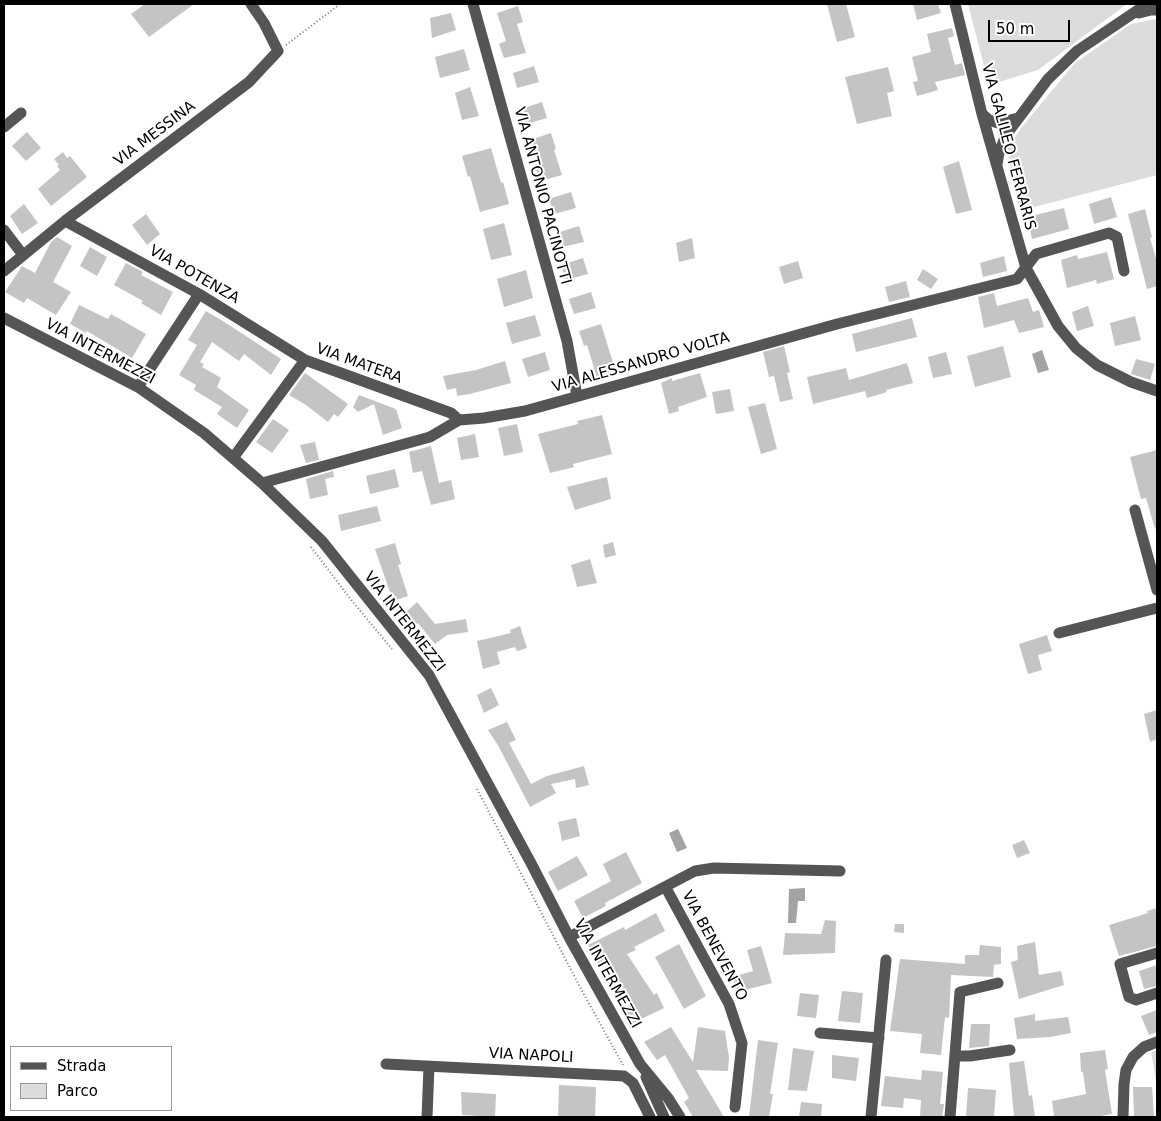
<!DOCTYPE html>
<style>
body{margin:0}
#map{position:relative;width:1161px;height:1121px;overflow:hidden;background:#fff;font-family:"DejaVu Sans",sans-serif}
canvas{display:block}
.frame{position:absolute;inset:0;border:5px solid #000;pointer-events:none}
.legend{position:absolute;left:10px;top:1046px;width:162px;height:65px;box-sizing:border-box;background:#fff;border:1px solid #999;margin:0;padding:6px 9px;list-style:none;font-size:15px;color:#000}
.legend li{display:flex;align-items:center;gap:10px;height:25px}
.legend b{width:25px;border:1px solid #999}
.scale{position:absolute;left:988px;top:20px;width:82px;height:22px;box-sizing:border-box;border:2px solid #000;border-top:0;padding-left:6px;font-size:15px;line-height:18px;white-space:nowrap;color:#000;-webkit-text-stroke:4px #fff;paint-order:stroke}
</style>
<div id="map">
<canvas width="1161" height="1121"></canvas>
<div class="frame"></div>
<ul class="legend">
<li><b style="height:6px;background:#555"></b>Strada</li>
<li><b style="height:14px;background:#dcdcdc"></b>Parco</li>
</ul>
<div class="scale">50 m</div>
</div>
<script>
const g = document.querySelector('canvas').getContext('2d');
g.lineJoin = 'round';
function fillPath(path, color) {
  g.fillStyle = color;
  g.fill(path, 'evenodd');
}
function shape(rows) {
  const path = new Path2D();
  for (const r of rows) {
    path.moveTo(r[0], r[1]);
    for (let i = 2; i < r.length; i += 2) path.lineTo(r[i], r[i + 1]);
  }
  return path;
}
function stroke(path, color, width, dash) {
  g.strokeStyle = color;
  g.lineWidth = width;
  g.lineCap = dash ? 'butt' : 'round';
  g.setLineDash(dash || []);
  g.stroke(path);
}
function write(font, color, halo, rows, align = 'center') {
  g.font = font + ' "DejaVu Sans",sans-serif';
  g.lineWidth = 4;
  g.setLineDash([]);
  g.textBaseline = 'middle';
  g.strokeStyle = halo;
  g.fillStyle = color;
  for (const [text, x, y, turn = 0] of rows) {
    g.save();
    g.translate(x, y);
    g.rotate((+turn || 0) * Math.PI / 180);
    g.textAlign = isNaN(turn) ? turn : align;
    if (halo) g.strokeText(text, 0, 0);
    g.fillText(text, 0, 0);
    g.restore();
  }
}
const green = shape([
 [968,4,1127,4,1038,70,989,85],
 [1156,19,1157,175,1019,211,1007,149,1021,128,1075,63,1131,24],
 [1157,1050,1157,1087,1151,1052]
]);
const water = shape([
 [1042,350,1049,370,1038,373,1032,354],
 [678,829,687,848,677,852,669,833],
 [805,888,805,901,798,901,796,923,788,923,789,889]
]);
const building = shape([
 [145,4,194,4,149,37,131,14],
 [827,4,846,4,855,37,837,42],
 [913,4,938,4,941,13,917,20],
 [518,6,523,22,517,24,526,53,504,58,499,44,506,41,497,13],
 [451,13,456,30,432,38,430,18],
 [952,28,954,36,948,38,955,65,962,63,965,75,935,82,938,90,917,96,913,82,918,81,912,57,931,52,927,34],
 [464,49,470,70,440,78,435,57],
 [534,66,539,82,517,88,513,73],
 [888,67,894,91,887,93,892,116,857,124,845,77],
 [470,87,479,116,462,120,455,93],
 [542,102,547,118,526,124,521,109],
 [27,132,41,148,26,161,12,146],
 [551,133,556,149,554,150,562,175,540,181,535,166,538,165,530,140],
 [491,148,501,183,503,182,509,204,480,212,470,176,468,177,462,156],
 [63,152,67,158,70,156,87,177,51,206,38,189,60,170,57,166,59,165,54,159],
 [959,161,972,210,956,214,943,167],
 [571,192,576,208,554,214,549,199],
 [1111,197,1117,217,1094,224,1089,204],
 [24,204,38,223,22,234,10,216],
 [1064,208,1069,229,1032,239,1027,217],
 [1145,209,1152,237,1150,238,1157,262,1157,286,1147,289,1128,214],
 [146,214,160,234,147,245,132,225],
 [504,223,512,255,491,260,483,229],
 [579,226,584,242,562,247,557,233],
 [57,237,72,246,53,282,71,292,56,315,27,298,24,303,5,292,22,266,35,273,51,242],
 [692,238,695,258,679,262,676,243],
 [90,247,107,257,97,276,80,266],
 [1107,252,1114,279,1097,284,1096,280,1067,288,1061,260,1077,255,1078,259],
 [1004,256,1007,271,983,277,980,263],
 [583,258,588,274,566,280,561,265],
 [798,261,803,278,784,284,779,267],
 [126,263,143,272,141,275,173,292,161,315,141,303,143,301,114,285],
 [923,269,938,279,931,289,917,280],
 [526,270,533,298,504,307,497,279],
 [906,281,910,297,889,302,885,287],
 [591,292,596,308,574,314,569,299],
 [994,293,997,306,1028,298,1033,312,1039,310,1044,327,1019,333,1014,320,984,328,978,297],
 [79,305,108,319,111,314,146,334,132,358,87,331,86,333,70,324],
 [1088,306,1094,326,1077,331,1072,312],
 [206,311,226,323,281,359,271,375,244,354,239,361,212,342,200,362,204,364,202,367,221,378,217,387,249,410,237,428,217,414,222,407,194,390,196,385,179,375,197,345,188,340],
 [535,315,541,336,512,344,506,323],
 [1135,316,1141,340,1115,346,1110,323],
 [912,318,917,337,856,352,852,334],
 [601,324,616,372,597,378,587,345,584,346,579,331],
 [784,346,790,372,787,373,793,399,780,402,774,376,769,377,763,352],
 [1003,346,1011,377,975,387,967,356],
 [545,352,550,370,528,377,522,359],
 [946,352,952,374,933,378,928,357],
 [1136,359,1155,364,1150,380,1131,374],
 [505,361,511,383,470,394,457,396,456,388,447,390,443,376,476,370],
 [907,363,913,383,886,390,887,392,867,398,865,391,813,404,807,377,846,368,849,380],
 [305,373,348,404,338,417,334,414,328,422,306,405,289,395],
 [700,373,707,397,678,407,679,411,669,414,661,383,672,378,672,381],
 [730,389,734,411,716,414,712,392],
 [359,395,396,409,402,428,383,435,374,404,358,412,353,407],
 [765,403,777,449,761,454,748,407],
 [602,415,612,454,573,464,574,467,550,473,538,434,578,424,577,421],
 [273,419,289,430,272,453,256,442],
 [517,424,523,452,504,456,498,428],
 [475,434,479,457,461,460,457,438],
 [315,442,319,460,306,463,300,445],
 [431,446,439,483,451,480,455,499,431,505,422,471,413,473,409,452],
 [1157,450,1157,528,1155,529,1146,498,1141,499,1130,457],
 [395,469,399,487,370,494,366,476],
 [333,471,334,477,325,479,328,495,310,499,306,479],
 [607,477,611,499,575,510,567,487],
 [377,506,381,521,341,531,338,515],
 [613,542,616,555,605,558,603,545],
 [395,543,401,564,398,565,408,596,393,601,375,549],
 [590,559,597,583,577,587,571,565],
 [417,602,435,624,466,619,468,632,447,635,435,644,418,623,416,625,405,613],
 [520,626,527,648,517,651,515,647,497,652,500,664,483,669,477,641,511,633,510,630],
 [1047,635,1052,651,1038,655,1042,670,1028,674,1019,644],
 [491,688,499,705,484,713,477,695],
 [1157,710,1157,739,1150,742,1144,714],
 [507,722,516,740,509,743,531,784,547,776,584,766,589,785,576,788,575,779,551,784,556,793,530,807,499,747,488,730],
 [576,818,580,836,562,841,558,822],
 [1024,840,1030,853,1017,858,1012,845],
 [626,852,642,883,605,903,606,906,583,918,574,901,611,881,603,864],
 [577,856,588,875,558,891,548,872],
 [1157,908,1157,946,1119,956,1109,925,1148,913,1147,911],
 [656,913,665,931,634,947,636,950,627,954,654,995,657,993,664,1008,631,1024,623,1008,633,1004,607,964,600,968,588,945,624,927,625,930],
 [825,920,836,921,835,953,783,955,785,933,821,934],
 [895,924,904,924,904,933,894,932],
 [1035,942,1039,975,1061,971,1064,985,1019,999,1011,962,1018,960,1017,946],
 [679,944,706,996,684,1009,655,957],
 [980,945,1001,947,1001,964,994,965,993,977,951,975,949,1018,945,1017,941,1055,920,1053,922,1034,890,1031,900,959,965,964,965,955,979,955],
 [761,946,772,983,737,992,732,977,753,971,747,950],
 [1157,965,1157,986,1144,989,1139,971],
 [842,991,863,993,860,1023,838,1021],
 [800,993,819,995,816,1018,797,1016],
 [1157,1010,1157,1032,1149,1035,1141,1016],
 [1035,1014,1035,1021,1068,1017,1071,1033,1050,1037,1017,1039,1014,1018],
 [971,1024,990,1024,989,1046,969,1048],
 [671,1027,693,1062,698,1027,725,1031,729,1058,728,1071,696,1070,724,1117,693,1117,684,1102,689,1098,665,1055,657,1060,644,1042],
 [758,1040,778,1043,770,1094,773,1094,769,1117,749,1117],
 [793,1048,814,1051,807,1091,788,1090],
 [1105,1050,1108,1069,1105,1070,1112,1114,1095,1117,1054,1117,1052,1101,1086,1094,1083,1072,1081,1072,1080,1053],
 [832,1055,859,1058,856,1081,832,1078],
 [1024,1061,1029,1096,1032,1095,1035,1117,1014,1117,1009,1063],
 [922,1070,943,1072,940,1104,944,1104,942,1117,920,1117,921,1100,904,1098,903,1108,881,1106,885,1076,921,1080],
 [559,1085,596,1087,595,1117,558,1117],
 [1133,1087,1152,1087,1154,1117,1134,1117],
 [968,1088,996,1090,994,1117,966,1117],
 [461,1092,496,1094,495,1117,462,1115],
 [801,1102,822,1104,821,1117,799,1117]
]);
const path = shape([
 [286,45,340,4],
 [311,547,352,601,392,649],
 [477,789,581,989,623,1065]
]);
const minor = shape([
 [473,4,567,341,577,396],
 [955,4,982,114,1026,268,1058,326,1076,348,1097,365,1131,382,1157,391],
 [1139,13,1151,10,1157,10],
 [982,114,989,120,998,123,1018,118],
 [4,127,21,113],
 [997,164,999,153,1006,135,1048,79,1077,51,1147,4],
 [65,221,199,294,305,360,451,413,459,420],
 [4,230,23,255],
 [4,271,65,221,249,82,278,51,264,23,251,4],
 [4,318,138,387,204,433,262,483,322,541,429,675,532,865,569,937,640,1064,668,1098,680,1117],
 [138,387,199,294],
 [233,458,305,360],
 [262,483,430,437,459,420,484,418,525,411,837,324,1017,279,1036,254,1109,233,1117,237,1124,271],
 [1135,510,1157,590],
 [1059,633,1157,608],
 [666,888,729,1004,742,1043,735,1107],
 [569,937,695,871,714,868,840,871],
 [1157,953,1120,964,1129,997,1136,1000,1157,993],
 [820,1033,879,1038],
 [955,1056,970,1056,1010,1050],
 [386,1064,624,1076,633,1083,650,1117],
 [646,1077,664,1117],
 [427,1117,429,1067],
 [871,1117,886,960],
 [950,1117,960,992,998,983],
 [1123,1117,1124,1084,1126,1070,1133,1057,1144,1047,1157,1042]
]);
const streetNames = [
 ["VIA MESSINA",155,134,-37],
 ["VIA GALILEO FERRARIS",1008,147,75],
 ["VIA ANTONIO PACINOTTI",542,196,75],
 ["VIA POTENZA",194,275,30],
 ["VIA INTERMEZZI",100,352,28],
 ["VIA ALESSANDRO VOLTA",641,363,-16],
 ["VIA MATERA",359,364,20],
 ["VIA INTERMEZZI",404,622,52],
 ["VIA BENEVENTO",714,946,62],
 ["VIA INTERMEZZI",607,974,61],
 ["VIA NAPOLI",531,1056,3]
];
fillPath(green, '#dcdcdc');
fillPath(water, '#a3a3a3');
fillPath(building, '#c4c4c4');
stroke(path, '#777', 2, [1, 2.5]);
stroke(minor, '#555', 11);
write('15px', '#000', '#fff', streetNames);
</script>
